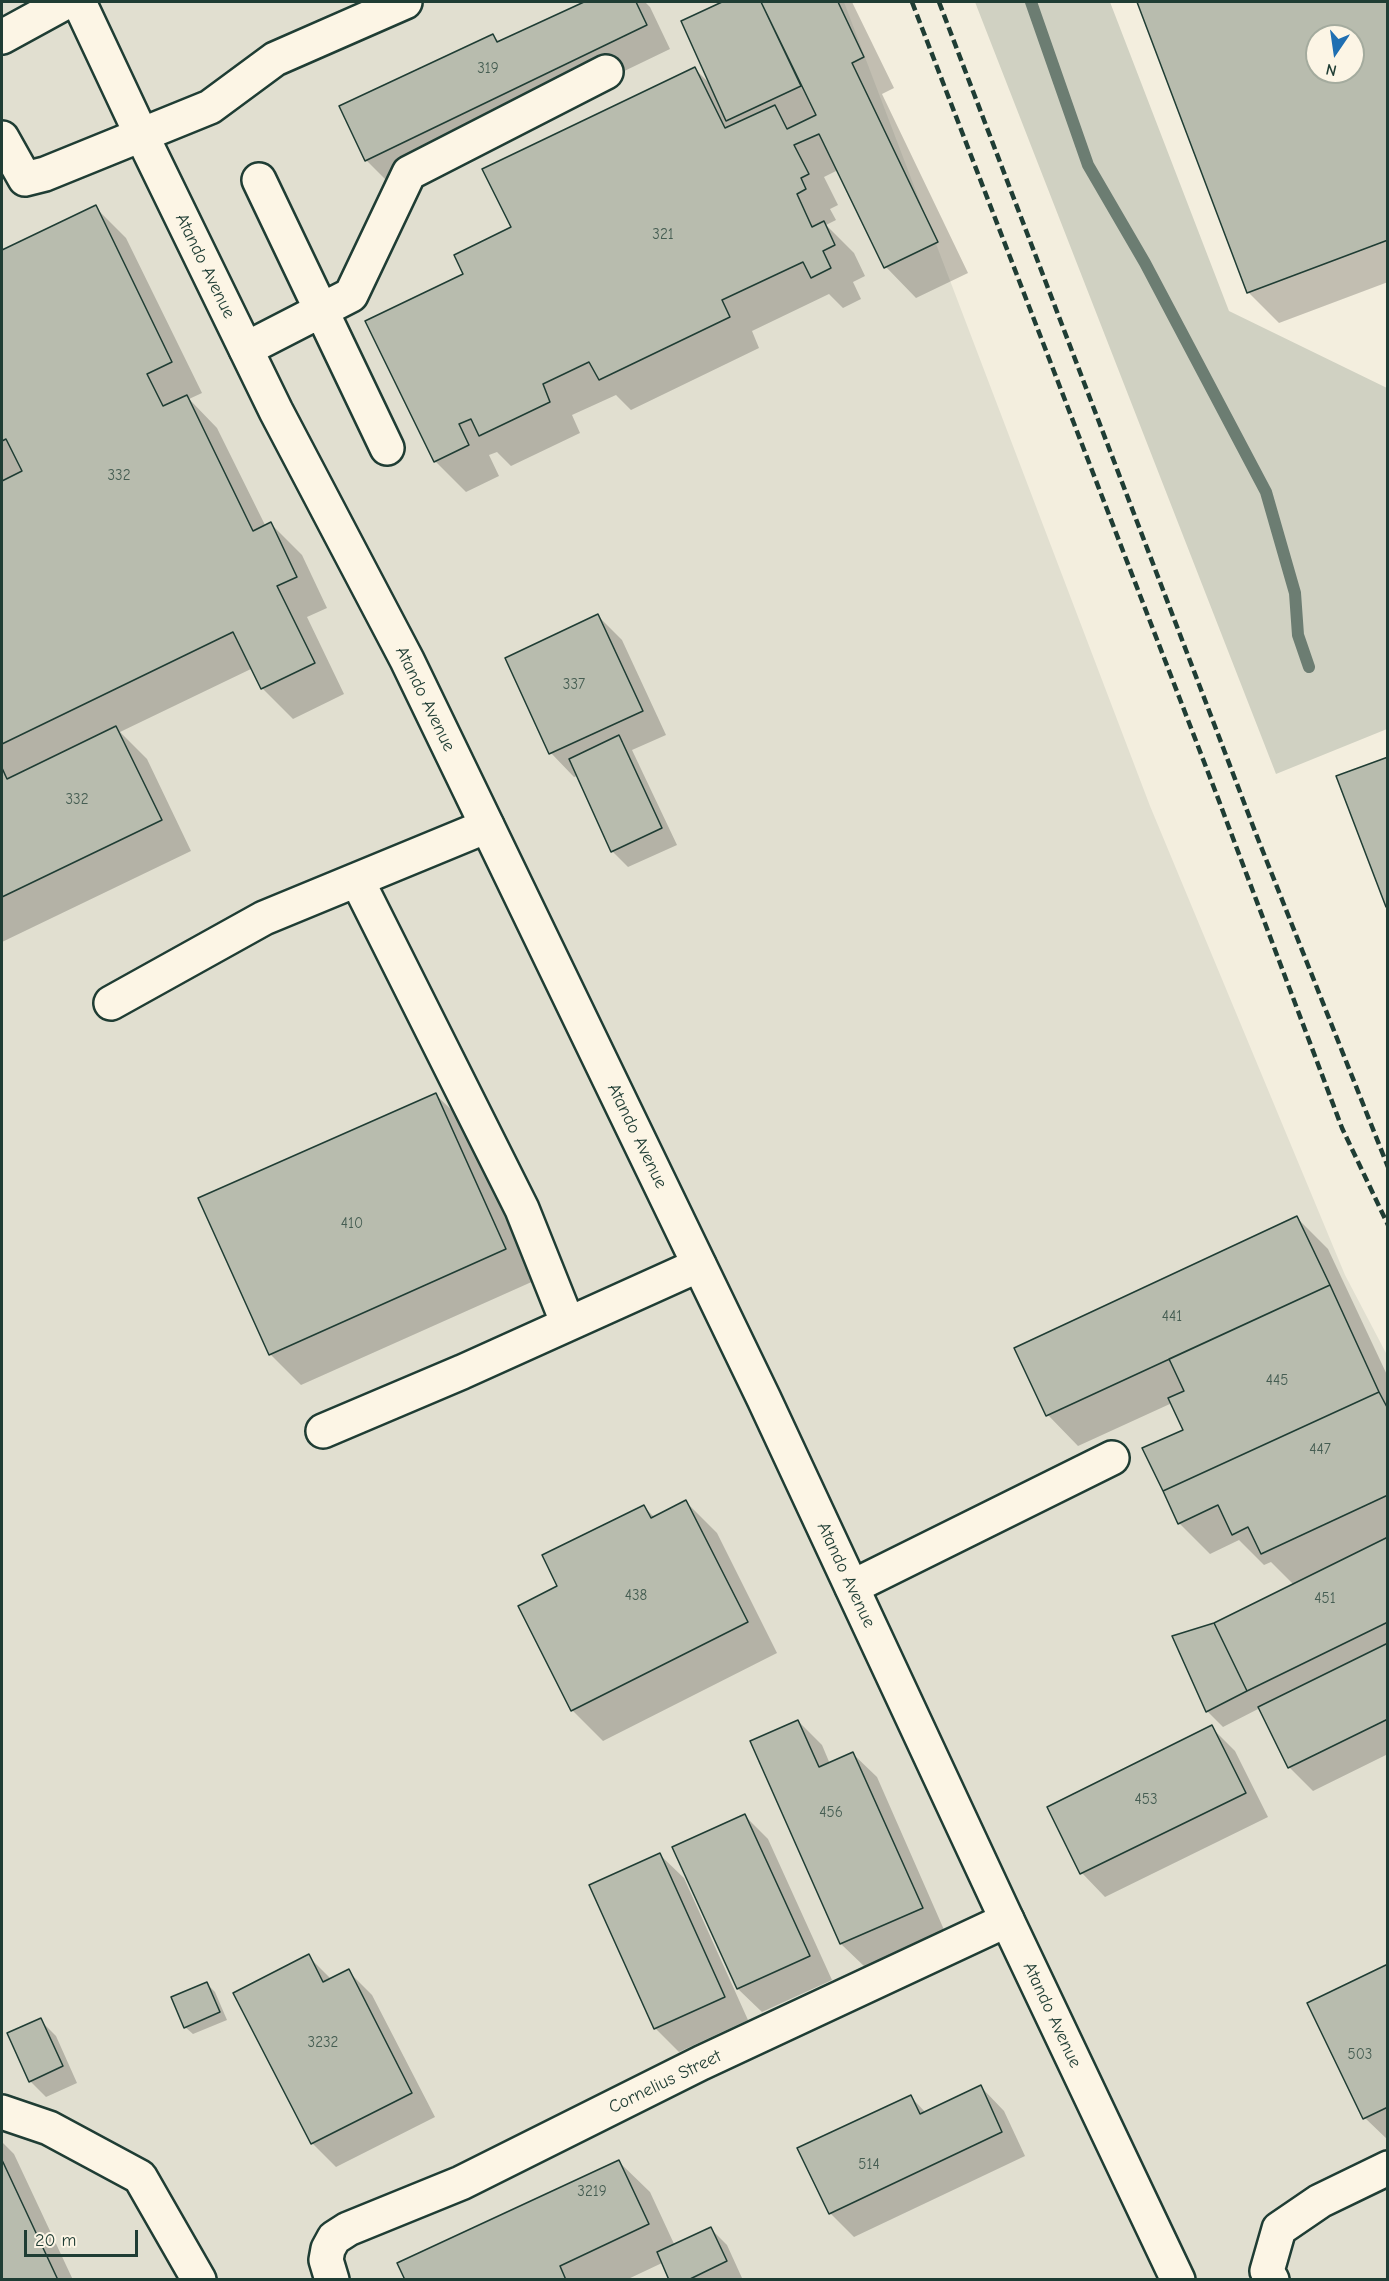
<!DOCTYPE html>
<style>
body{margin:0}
#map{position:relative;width:1389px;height:2281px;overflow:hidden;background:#f3eede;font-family:"Comic Neue",sans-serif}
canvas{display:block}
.frame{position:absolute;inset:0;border:3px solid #1f3d34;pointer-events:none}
.north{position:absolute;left:1305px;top:24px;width:60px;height:60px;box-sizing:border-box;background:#fcf5e5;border:2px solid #a4ab9e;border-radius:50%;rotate:193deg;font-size:16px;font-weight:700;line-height:24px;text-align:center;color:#1f3d34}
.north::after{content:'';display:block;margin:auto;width:21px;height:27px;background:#1f6fb2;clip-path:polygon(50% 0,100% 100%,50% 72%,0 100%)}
.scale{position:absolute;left:24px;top:2230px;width:114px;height:27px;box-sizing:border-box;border:3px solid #1f3d34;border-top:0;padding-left:8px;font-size:18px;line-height:21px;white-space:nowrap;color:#1f3d34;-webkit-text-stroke:4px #fcf5e5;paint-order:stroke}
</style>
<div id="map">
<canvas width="1389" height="2281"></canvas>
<div class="frame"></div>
<div class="north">N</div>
<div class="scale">20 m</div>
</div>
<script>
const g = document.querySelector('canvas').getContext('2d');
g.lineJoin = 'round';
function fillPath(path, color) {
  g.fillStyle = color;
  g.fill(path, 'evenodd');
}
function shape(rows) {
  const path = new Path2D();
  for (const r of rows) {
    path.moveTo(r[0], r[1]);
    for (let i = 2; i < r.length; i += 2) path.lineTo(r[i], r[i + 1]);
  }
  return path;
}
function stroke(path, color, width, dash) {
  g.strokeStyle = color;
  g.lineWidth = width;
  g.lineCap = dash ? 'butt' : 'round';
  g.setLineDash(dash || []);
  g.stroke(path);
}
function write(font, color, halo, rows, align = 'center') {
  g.font = font + ' "Comic Neue",sans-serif';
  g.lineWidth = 4.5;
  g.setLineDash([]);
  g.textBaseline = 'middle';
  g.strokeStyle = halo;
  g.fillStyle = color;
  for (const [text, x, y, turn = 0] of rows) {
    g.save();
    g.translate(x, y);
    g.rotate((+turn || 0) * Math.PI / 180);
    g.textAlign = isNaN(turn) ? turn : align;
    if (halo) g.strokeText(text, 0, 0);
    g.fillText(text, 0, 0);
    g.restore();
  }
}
const built = shape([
 [2,2,844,2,1150,806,1345,1275,1387,1355,1387,2279,2,2280]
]);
const green = shape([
 [975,2,1110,2,1229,311,1387,388,1387,729,1276,774]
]);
const shadow = shape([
 [587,2,645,2,650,7,670,49,390,184,366,160,493,35,500,43],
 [725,2,852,2,894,88,882,94,968,273,916,298,886,267,838,170,824,177,838,205,830,209,836,220,826,225,854,253,865,276,853,282,861,299,843,308,829,294,752,331,759,348,631,410,616,395,572,415,580,433,511,466,497,452,489,455,499,476,466,492,435,461,465,274,513,228,695,69,711,85,683,22],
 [1138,2,1388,2,1388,282,1279,323,1248,292],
 [1317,36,1353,36,1353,72,1317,72],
 [95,207,126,238,202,393,189,399,217,428,266,527,271,524,302,555,327,608,307,617,344,694,293,719,262,688,253,668,120,732,147,759,191,851,2,942,2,252],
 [598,616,622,640,666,735,632,750,677,845,628,867,612,851,578,776,574,777,551,753,507,659],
 [436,1095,467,1125,536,1280,301,1385,270,1354],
 [1297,1218,1328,1249,1388,1377,1388,1754,1313,1791,1289,1767,1260,1708,1223,1727,1207,1711,1294,1585,1271,1562,1264,1565,1239,1540,1210,1554,1179,1523,1185,1430,1172,1403,1078,1446,1048,1415,1016,1348],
 [686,1502,717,1533,777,1653,603,1741,572,1710,559,1587,643,1506,655,1518],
 [798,1721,822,1745,830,1764,853,1754,877,1777,945,1932,865,1967,841,1944,752,1742],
 [1211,1727,1235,1751,1268,1817,1105,1897,1082,1873],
 [745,1816,768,1839,832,1980,762,2012,738,1989,674,1847],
 [660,1855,684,1878,748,2020,679,2052,655,2028],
 [308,1956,332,1980,348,1971,372,1995,435,2117,336,2167,312,2143],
 [1388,1966,1388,2140,1365,2118],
 [207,1984,215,1992,227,2020,193,2034,185,2027],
 [40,2020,56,2036,77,2083,46,2097,30,2081],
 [981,2087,1004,2111,1025,2156,854,2237,830,2213,911,2097,926,2113],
 [2,2142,14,2154,73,2280,2,2280],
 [619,2162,650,2192,675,2246,711,2229,727,2245,742,2278,738,2280,671,2280,662,2263,626,2280,406,2280]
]);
const stream = shape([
 [1031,2,1088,165,1145,263,1266,492,1295,593,1298,635,1309,667]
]);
const building = shape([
 [584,2,636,2,647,25,365,161,339,106,493,34,497,42,584,2],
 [722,2,761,2,801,86,726,121,681,21,722,2],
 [761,2,838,2,864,57,852,63,938,242,884,268,819,134,794,145,809,174,801,178,806,189,797,194,812,227,824,221,835,245,823,251,831,268,811,278,803,262,722,300,730,317,599,380,589,362,543,384,550,402,479,436,471,419,459,424,469,445,434,462,365,321,463,274,454,255,511,227,482,169,695,67,725,128,775,105,787,129,816,115,761,2],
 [1137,2,1388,2,1388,240,1247,293,1137,2],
 [1317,36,1353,36,1353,72,1317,72,1317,36],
 [96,205,172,362,147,374,163,406,187,395,253,531,271,522,297,577,277,586,315,663,261,689,233,632,2,744,2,481,22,471,6,439,2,441,2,250,96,205],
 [598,614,643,711,549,754,505,658,598,614],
 [116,726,162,820,2,897,2,768,7,779,116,726],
 [619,735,662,828,611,852,569,759,619,735],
 [1388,757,1388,906,1386,907,1336,776,1388,757],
 [436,1093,506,1249,269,1355,198,1198,436,1093],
 [1297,1216,1330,1285,1046,1416,1014,1348,1297,1216],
 [1330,1285,1379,1392,1163,1491,1142,1448,1183,1430,1168,1398,1184,1391,1169,1359,1330,1285],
 [1379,1392,1388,1409,1388,1495,1261,1554,1248,1527,1232,1535,1218,1505,1178,1524,1163,1491,1379,1392],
 [686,1500,748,1622,571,1711,518,1606,557,1586,542,1555,644,1505,651,1518,686,1500],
 [1388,1537,1388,1622,1247,1691,1214,1623,1388,1537],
 [1214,1623,1247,1691,1206,1712,1172,1636,1214,1623],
 [1388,1643,1388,1719,1288,1768,1258,1707,1388,1643],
 [798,1720,819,1767,853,1752,923,1908,840,1944,750,1741,798,1720],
 [1212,1725,1246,1793,1080,1874,1047,1807,1212,1725],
 [745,1814,810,1956,737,1989,672,1847,745,1814],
 [660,1853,725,1997,654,2029,589,1885,660,1853],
 [309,1954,323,1982,349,1969,412,2093,311,2144,233,1993,309,1954],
 [1388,1964,1388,2107,1363,2119,1307,2003,1388,1964],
 [207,1982,220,2012,184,2028,171,1997,207,1982],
 [41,2018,63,2066,29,2082,7,2033,41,2018],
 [981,2085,1002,2132,829,2214,797,2148,911,2095,920,2114,981,2085],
 [2,2160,58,2280,2,2280,2,2160],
 [619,2160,649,2224,560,2266,566,2280,405,2280,397,2263,619,2160],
 [711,2227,727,2261,688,2280,669,2280,657,2252,711,2227]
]);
const minor = shape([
 [2,37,66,2],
 [2,138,25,179,45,174,210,107,275,59,405,2],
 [259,180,387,448],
 [246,349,351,295,409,173,606,72],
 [357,880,522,1209,568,1324],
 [111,1003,264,918,487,826],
 [323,1431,462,1372,699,1265],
 [852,1587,1112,1458],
 [2,2112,49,2128,140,2177,199,2280],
 [332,2280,326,2260,328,2249,334,2238,348,2229,461,2183,701,2063,1007,1920],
 [1272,2280,1267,2271,1279,2229,1320,2201,1388,2168]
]);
const major = shape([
 [79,2,141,134,276,411,407,660,764,1399,1007,1920,1178,2280]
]);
const rail = shape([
 [912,2,1216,793,1342,1128,1388,1225],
 [939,2,1256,834,1388,1167]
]);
const numberNames = [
 ["319",488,69],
 ["321",663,235],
 ["332",119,476],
 ["337",574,685],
 ["332",77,800],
 ["410",352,1224],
 ["441",1172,1317],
 ["445",1277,1381],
 ["447",1320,1450],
 ["438",636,1596],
 ["451",1325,1599],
 ["453",1146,1800],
 ["456",831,1813],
 ["3232",323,2043],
 ["503",1360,2055],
 ["514",869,2165],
 ["3219",592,2192]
];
const streetNames = [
 ["Atando Avenue",205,266,64],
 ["Atando Avenue",425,699,64],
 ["Atando Avenue",637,1136,64],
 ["Atando Avenue",846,1575,65],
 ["Atando Avenue",1052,2015,65],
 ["Cornelius Street",665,2082,-26]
];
fillPath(built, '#e1dfd0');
fillPath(green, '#d0d1c2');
fillPath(shadow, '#0003');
stroke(stream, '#6c7d72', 12);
fillPath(building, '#b8bcae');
stroke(building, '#1f3d34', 1.5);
stroke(minor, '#1f3d34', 38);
stroke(major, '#1f3d34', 38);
stroke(minor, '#fcf5e5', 33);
stroke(major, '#fcf5e5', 33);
stroke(rail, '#1f3d34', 4.5, [9, 4.5]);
write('15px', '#455d52', null, numberNames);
write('18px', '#1f3d34', '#fcf5e5', streetNames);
</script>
